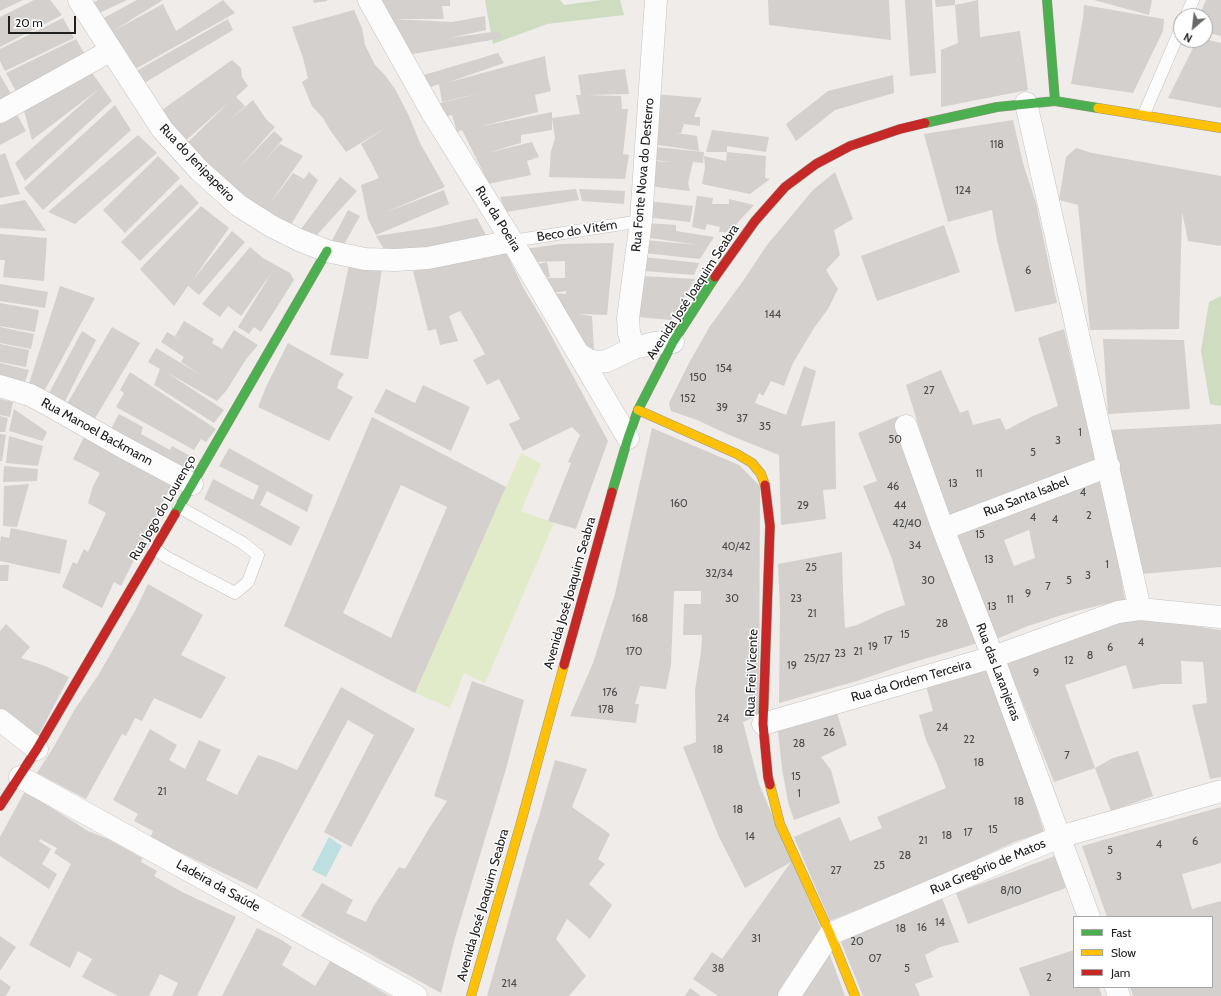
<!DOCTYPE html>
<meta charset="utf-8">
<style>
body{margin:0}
#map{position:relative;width:1221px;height:996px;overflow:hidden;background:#efece9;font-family:Cabin,sans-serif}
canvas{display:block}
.legend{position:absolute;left:1073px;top:916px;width:140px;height:72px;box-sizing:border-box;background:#fff;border:1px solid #a6a6a6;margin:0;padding:5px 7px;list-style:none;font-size:12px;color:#202020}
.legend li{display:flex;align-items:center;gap:8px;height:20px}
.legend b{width:20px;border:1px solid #a6a6a6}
.north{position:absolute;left:1173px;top:8px;width:40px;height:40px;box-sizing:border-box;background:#fff;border:1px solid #a6a6a6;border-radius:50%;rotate:208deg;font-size:11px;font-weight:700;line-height:16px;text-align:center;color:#202020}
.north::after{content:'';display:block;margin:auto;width:14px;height:18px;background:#686766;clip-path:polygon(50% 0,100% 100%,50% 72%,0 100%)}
.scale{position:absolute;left:8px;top:16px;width:68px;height:18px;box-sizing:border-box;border:2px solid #202020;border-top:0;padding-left:5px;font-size:12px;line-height:14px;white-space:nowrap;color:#202020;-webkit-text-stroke:3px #fff;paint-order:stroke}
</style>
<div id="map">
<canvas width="1221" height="996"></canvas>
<ul class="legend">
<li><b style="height:5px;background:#4caf50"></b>Fast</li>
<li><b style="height:5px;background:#ffc107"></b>Slow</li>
<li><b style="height:5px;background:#c62828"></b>Jam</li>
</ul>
<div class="north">N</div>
<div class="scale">20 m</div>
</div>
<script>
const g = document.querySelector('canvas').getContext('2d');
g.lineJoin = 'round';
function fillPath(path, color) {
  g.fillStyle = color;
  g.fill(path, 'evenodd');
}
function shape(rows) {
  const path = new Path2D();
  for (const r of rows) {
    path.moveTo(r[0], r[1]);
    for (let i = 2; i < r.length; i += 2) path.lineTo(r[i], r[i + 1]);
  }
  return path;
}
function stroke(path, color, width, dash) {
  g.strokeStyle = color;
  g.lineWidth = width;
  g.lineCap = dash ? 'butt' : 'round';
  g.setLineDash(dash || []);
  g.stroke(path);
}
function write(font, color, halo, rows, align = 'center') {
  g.font = font + ' Cabin,sans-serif';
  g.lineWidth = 3;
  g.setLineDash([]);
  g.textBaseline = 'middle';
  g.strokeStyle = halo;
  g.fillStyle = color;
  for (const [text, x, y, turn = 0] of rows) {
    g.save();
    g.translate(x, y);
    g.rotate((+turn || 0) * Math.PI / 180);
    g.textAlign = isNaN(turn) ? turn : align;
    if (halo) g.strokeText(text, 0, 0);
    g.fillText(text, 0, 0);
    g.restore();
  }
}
const grass = shape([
 [521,453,541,464,521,511,554,523,485,683,464,673,450,708,415,693]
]);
const forest = shape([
 [485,0,560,0,564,5,602,0,620,0,624,15,547,24,493,44],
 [1221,296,1221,406,1210,404,1201,351,1209,302]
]);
const water = shape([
 [329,837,342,846,326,877,312,870]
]);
const building = shape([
 [0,0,23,0,0,11],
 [34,0,50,0,62,15,0,47,0,17],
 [98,0,127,0,93,16,86,7],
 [137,0,163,0,113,31,163,4,176,31,223,0,235,13,130,72,100,20],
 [313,0,327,0,327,1,314,3],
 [372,0,450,0,450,6,442,6,444,19,393,19,452,22,485,16,486,30,450,38,499,31,502,38,402,56],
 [768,0,889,0,891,40,769,25],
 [905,0,932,0,936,73,910,76],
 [935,0,955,0,955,5,936,7],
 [978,0,980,37,1020,31,1028,90,941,107,941,50,958,43,955,5],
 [1094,0,1152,0,1149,15],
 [1206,0,1221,0,1221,36,1205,32,1205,16,1199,16],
 [1084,5,1164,19,1163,31,1133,93,1071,84,1083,18],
 [354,10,362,28,365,45,375,65,385,75,395,89,408,114,420,143,445,187,384,213,444,190,449,204,376,235,368,219,361,185,379,178,373,166,361,144,390,125,346,152,330,130,323,118,312,106,302,82,308,78,303,58,292,27],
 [63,18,74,38,5,71,0,61,0,49],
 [228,19,233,30,139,86,131,74],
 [76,39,87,58,16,91,6,73],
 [1205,39,1221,43,1221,108,1168,98,1197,40],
 [498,53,504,63,446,83,545,56,548,78,551,91,535,95,538,112,478,127,552,112,552,130,521,135,521,143,487,153,532,142,539,157,527,161,531,175,488,184,483,172,462,130,457,132,452,115,443,117,436,104,489,91,442,102,439,84,423,90,417,77],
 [232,60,241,68,242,77,248,86,236,97,245,106,225,124,253,100,266,119,275,127,239,168,274,131,283,139,264,162,280,144,303,156,269,205,293,173,304,179,309,172,318,180,289,228,274,222,185,145,229,102,183,143,155,115],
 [88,67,112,101,25,181,15,163,99,89,32,140,24,111],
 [625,69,629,94,586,95,621,96,622,109,628,109,623,154,629,155,625,179,549,177,551,151,555,138,552,118,580,114,576,95,581,95,578,75],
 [0,75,13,97,0,104],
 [893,75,894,93,835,110,796,141,786,124,828,91],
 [653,94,702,98,696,111,694,117,700,117,700,126,684,124,681,133,676,133,697,136,699,151,652,144],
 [115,105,131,130,43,210,24,188],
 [15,111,26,131,0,145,0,119],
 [1013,120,1023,163,1036,203,1057,303,1015,312,997,240,992,210,948,222,924,134],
 [712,130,769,137,766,152,727,146,727,152,706,152],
 [138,135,157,153,75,224,48,212],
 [656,147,704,152,703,163,693,162,688,183,690,191,648,186,649,161,672,162,654,160],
 [1076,148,1092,153,1221,176,1221,246,1188,241,1182,212,1179,329,1090,330,1078,205,1059,200,1066,157],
 [727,152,766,156,765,178,770,179,750,194,702,184,705,168,704,156,726,161],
 [5,153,20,194,0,198,0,155],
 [158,156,180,178,125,233,103,210],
 [835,172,853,219,834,230,840,255,826,270,838,289,828,309,814,328,793,363,784,386,771,381,763,396,759,393,755,403,786,415,804,366,816,371,801,426,835,421,836,489,823,490,826,519,781,525,779,455,727,434,697,420,671,411,669,403,689,363,710,326,743,281,767,245,813,190],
 [340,177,357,191,316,236,301,229],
 [181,184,199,203,140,261,121,242],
 [576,189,579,200,506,212,500,197],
 [579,189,625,191,624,204,582,201],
 [697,196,713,198,712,204,729,204,729,199,754,205,729,232,719,232,720,227,707,224,705,230,692,227],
 [25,200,46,231,0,228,0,205],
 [647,201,693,206,690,222,645,217],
 [201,206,229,228,192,281,232,231,245,242,199,295,188,286,174,306,140,269],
 [348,210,360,216,341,250,329,246],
 [477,218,488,239,443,248,385,251,376,236,436,227],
 [646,223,676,225,676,231,714,237,700,259,644,253,645,240,699,245,644,237],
 [944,225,960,272,877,301,861,256],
 [0,234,47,238,44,281,3,277,5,260,0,260],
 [614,243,607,315,578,314,592,316,594,351,586,353,549,293,566,294,566,291,549,293,534,265,547,262,550,277,544,278,565,278,565,261,532,262,525,249,560,244],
 [250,247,263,258,290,273,294,280,261,332,254,327,249,334,238,327,272,272,241,316,228,306,220,317,202,304],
 [505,250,524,289,545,324,608,441,576,529,548,521,571,463,568,462,580,435,572,427,523,451,509,424,520,419,499,379,487,385,473,360,485,354,471,329,460,311,449,316,458,341,440,345,436,329,428,331,413,271],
 [644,257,699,263,694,275,644,271],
 [349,265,382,269,368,359,330,355],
 [643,276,695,279,671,320,638,317],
 [0,284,48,292,45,308,0,301],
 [60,286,95,298,41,397,27,390],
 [0,303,39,310,35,332,0,326],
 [184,321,214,339,212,343,222,349,234,330,258,345,247,358,226,391,217,401,166,372,224,410,214,423,154,385,160,369,148,362,156,348,204,377,181,362,184,357,161,342,167,332,183,341,175,336],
 [0,327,34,334,31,349,0,343],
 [112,327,140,343,91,425,64,409],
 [1064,329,1081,399,1100,460,947,519,906,385,941,370,960,413,968,410,973,425,1000,418,1006,430,1033,416,1058,406,1038,338],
 [82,331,96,340,62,407,47,397],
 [1103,339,1184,340,1190,409,1108,414],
 [288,343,344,374,339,381,337,388,353,397,329,441,258,407,266,387],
 [0,344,29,350,26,367,0,362],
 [0,363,29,370,24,385,0,379],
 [130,372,216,429,206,442,201,439,194,450,116,407,124,393,120,390],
 [423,385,470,407,451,451,374,412,386,389,415,403],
 [0,399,13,402,10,417,0,415],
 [14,409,47,432,43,441,9,431],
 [119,414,143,427,141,434,170,450,172,446,192,457,182,475,108,434],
 [0,416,8,418,5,432,0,432],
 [898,416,978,643,904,665,857,681,779,703,780,609,778,564,842,552,843,590,845,628,857,625,887,611,905,605,892,559,863,486,877,481,858,433],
 [372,417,506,487,415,693,284,626],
 [401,485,447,507,391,638,343,613],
 [1221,424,1221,567,1141,574,1110,430],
 [652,428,739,465,760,486,759,715,743,722,759,784,822,931,778,996,718,996,693,979,712,952,722,959,791,862,745,888,719,837,683,747,696,742,695,690,701,652,702,635,683,635,684,604,701,604,701,591,674,591,671,665,666,689,640,686,635,704,639,704,636,723,570,716,593,663,615,594],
 [0,434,6,435,2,461,0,461],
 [9,436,43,446,38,466,6,463],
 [84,437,172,484,121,586,114,582,102,608,62,587,73,562,77,564,84,549,88,552,106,513,88,503,93,486,100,473,73,459],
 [229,448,313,495,307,512,267,491,260,505,300,527,291,546,204,499,213,479,253,500,259,486,219,466],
 [4,466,38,469,37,481,3,482],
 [1103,475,1125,600,1101,605,1065,614,1028,626,994,640,955,530],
 [1029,530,1035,558,1014,566,1004,540],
 [29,484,17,527,3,526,4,486],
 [11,528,67,540,60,574,0,561,0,543,1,536,9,538],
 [0,565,9,565,8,581,0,581],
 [148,584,203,615,181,655,226,677,201,719,154,698,142,721,135,718,126,736,122,734,86,799,37,773,53,748,75,709,99,674,136,609],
 [1145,616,1160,621,1221,630,1221,777,1210,779,1192,705,1207,703,1203,662,1181,661,1182,684,1162,684,1133,689,1126,665,1065,685,1095,768,1054,782,1006,661,1114,621],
 [6,624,30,647,21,658,45,666,69,677,37,738,0,709,0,631],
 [987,668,1020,762,1030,787,1044,832,1014,842,927,883,877,902,830,921,794,837,840,817,850,841,882,828,877,817,946,788,937,764,926,740,919,715,933,711,926,686],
 [472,681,524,700,506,769,455,938,441,993,301,916,322,883,353,900,346,913,366,922,373,907,399,867,405,869,430,827,447,801,434,796],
 [341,687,415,729,351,847,324,832,374,735,348,720,257,889,150,838,153,831,134,821,138,814,113,800,150,729,177,745,169,760,185,769,199,740,221,750,206,780,237,795,258,755,276,761,297,770],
 [837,713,847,745,821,757,831,770,840,803,794,820,788,802,782,768,778,731],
 [1138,751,1153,796,1111,811,1095,768,1113,758],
 [555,760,587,769,572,807,610,834,598,859,605,864,589,884,612,905,590,939,567,919,556,939,586,976,569,996,487,996,533,834,538,820],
 [25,791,88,831,108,839,142,858,141,862,157,871,154,876,182,892,236,917,197,996,172,996,178,983,160,974,149,996,118,996,82,977,92,959,78,951,70,968,29,945,71,864,54,853,57,848,40,839,39,841,51,849,42,864,57,874,49,889,0,856,0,837],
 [1221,807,1221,863,1182,874,1192,909,1221,901,1221,996,1133,996,1130,987,1212,987,1212,917,1107,917,1082,846],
 [1055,856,1066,888,968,924,956,893],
 [942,898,959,942,940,947,925,955,933,977,915,984,920,996,863,996,839,937],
 [257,928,280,939,292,947,282,965,315,986,331,960,389,996,222,996],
 [0,936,16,947,0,971],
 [828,950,845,996,799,996],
 [1074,950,1074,987,1099,987,1102,996,1030,996,1019,968],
 [0,979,11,987,6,996,0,996],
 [690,988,701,996,685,996]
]);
const lane = shape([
 [1186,16,1193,0],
 [1144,114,1181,28],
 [512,241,641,221],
 [154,548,166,557,235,593,248,582,258,555,243,543,179,507]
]);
const street = shape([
 [79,0,162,129,199,170,238,205,271,226,299,240,327,251,365,259,395,260,428,258,512,241],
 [369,0,433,114,512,241,628,438],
 [1026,103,1140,609],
 [0,112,110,51],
 [634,348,629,333,628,318,641,221,656,0],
 [579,354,588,360,598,362,607,361,634,348,655,343,673,342],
 [0,386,30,395,49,405,121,446,192,484],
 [906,426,943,529,993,657,1089,917],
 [943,529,1109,466],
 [0,720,37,749],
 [763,724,993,657,1118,612,1140,609,1221,617],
 [20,777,416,996],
 [1116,987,1119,996],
 [789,996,830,934,1059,837,1221,791]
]);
const fast = shape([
 [1047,0,1055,101],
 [925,123,997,107,1055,101,1098,108],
 [612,492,628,438,638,410,673,342,715,277],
 [175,514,327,251]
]);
const slow = shape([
 [1098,108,1221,128],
 [638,410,737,454,752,463,761,474,765,485],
 [770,785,780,824,830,934,855,996],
 [471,996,520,826,564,665]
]);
const jam = shape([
 [715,277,755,221,785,187,816,164,850,146,900,129,925,123],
 [765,485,770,526,763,724,768,777,770,785],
 [564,665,612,492],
 [0,806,37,749,175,514]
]);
const numberNames = [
 ["118",997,145],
 ["124",963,191],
 ["6",1028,271],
 ["144",773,315],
 ["154",724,369],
 ["150",698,378],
 ["27",929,391],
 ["152",688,399],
 ["39",722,408],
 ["37",742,419],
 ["35",765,427],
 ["1",1080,433],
 ["50",895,440],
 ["3",1058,441],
 ["5",1033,453],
 ["11",979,474],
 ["13",953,484],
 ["46",893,487],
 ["4",1083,493],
 ["160",679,504],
 ["29",803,506],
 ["44",900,506],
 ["2",1089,516],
 ["4",1033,518],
 ["4",1055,520],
 ["42/40",907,524],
 ["15",980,535],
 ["34",915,546],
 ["40/42",736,547],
 ["13",989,560],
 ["1",1107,565],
 ["25",811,568],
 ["32/34",719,574],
 ["3",1088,576],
 ["30",928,581],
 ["5",1069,581],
 ["7",1048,587],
 ["9",1028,594],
 ["30",732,599],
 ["23",796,599],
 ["11",1010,600],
 ["13",992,607],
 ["21",812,614],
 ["168",640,619],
 ["28",942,624],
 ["15",905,635],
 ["17",888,641],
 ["4",1141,643],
 ["19",873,647],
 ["6",1110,648],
 ["170",634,652],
 ["21",858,652],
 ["23",840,654],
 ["8",1090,656],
 ["25/27",817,659],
 ["12",1069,661],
 ["19",792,666],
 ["9",1036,673],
 ["176",610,693],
 ["178",606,710],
 ["24",723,719],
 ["24",942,728],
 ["26",829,733],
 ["22",969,740],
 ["28",799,744],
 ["18",718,750],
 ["7",1067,756],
 ["18",979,763],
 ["15",796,777],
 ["21",162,792],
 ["1",799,794],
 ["18",1019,802],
 ["18",738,810],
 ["15",993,830],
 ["17",968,833],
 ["18",947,836],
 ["14",750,837],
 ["21",923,841],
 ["6",1195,842],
 ["4",1159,845],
 ["5",1110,851],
 ["28",905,856],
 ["25",879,866],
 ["27",836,871],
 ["3",1119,877],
 ["8/10",1011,891],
 ["14",940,923],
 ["16",922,928],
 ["18",901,929],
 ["31",756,939],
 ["20",857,942],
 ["07",875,959],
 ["38",718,969],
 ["5",907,969],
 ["2",1049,978],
 ["214",509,984]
];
const streetNames = [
 ["Rua do Jenipapeiro",197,163,46],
 ["Rua Fonte Nova do Desterro",643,175,-85],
 ["Rua da Poeira",498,219,58],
 ["Beco do Vitém",577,231,-9],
 ["Avenida José Joaquim Seabra",693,292,-57],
 ["Rua Manoel Backmann",97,432,29],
 ["Rua Santa Isabel",1026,497,-21],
 ["Rua Jogo do Lourenço",163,508,-60],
 ["Avenida José Joaquim Seabra",570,593,-74],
 ["Rua das Laranjeiras",998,672,69],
 ["Rua Frei Vicente",752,673,-88],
 ["Rua da Ordem Terceira",911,681,-16],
 ["Rua Gregório de Matos",988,867,-23],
 ["Ladeira da Saúde",218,886,29],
 ["Avenida José Joaquim Seabra",483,905,-74]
];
fillPath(grass, '#e1ebc9');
fillPath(forest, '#cedcbf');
fillPath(water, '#bddfe1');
fillPath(building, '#d3d0ce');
stroke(lane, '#c4c3c1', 13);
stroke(street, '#c4c3c1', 23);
stroke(fast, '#9a9780', 10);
stroke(slow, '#9a9780', 10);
stroke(jam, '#9a9780', 10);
stroke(lane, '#fdfcfc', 12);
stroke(street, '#fdfcfc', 22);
stroke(fast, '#4caf50', 9);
stroke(slow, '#ffc107', 9);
stroke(jam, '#c62828', 9);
write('11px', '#4d4c4c', null, numberNames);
write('13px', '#202020', '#fff', streetNames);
</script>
